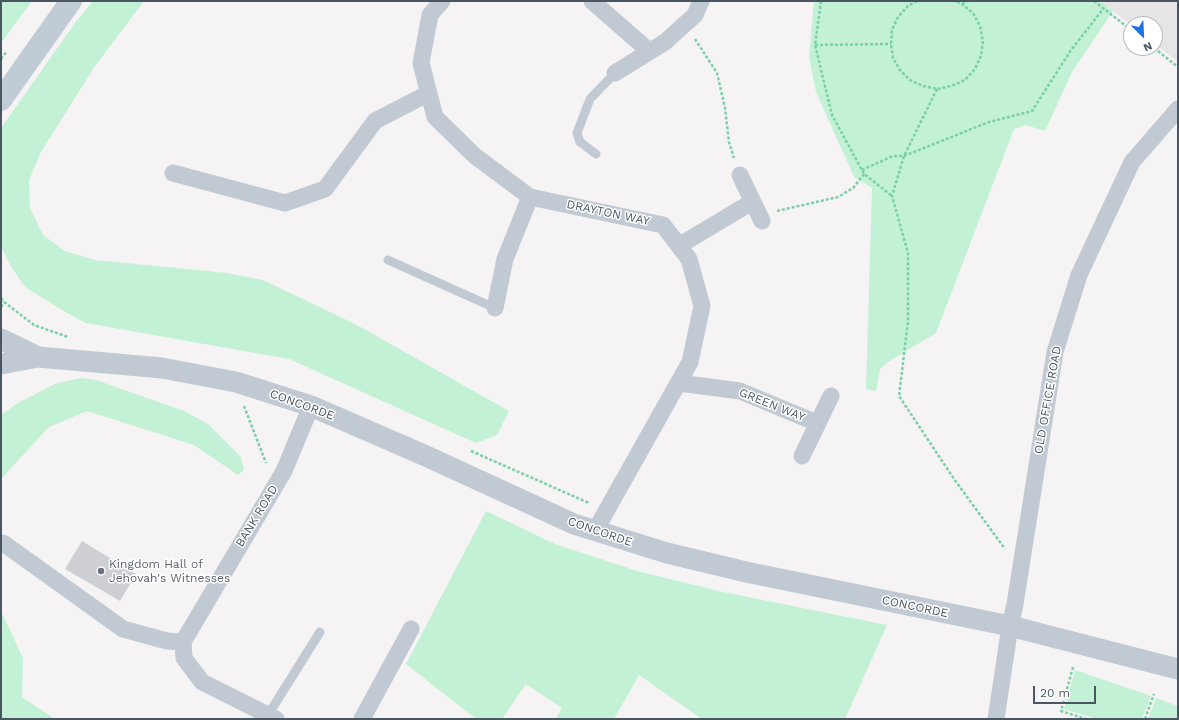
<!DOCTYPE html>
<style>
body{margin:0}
#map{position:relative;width:1179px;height:720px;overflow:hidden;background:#f5f3f3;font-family:"Work Sans",sans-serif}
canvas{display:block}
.frame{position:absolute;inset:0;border:2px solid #4a5661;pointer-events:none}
.north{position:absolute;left:1123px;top:16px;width:40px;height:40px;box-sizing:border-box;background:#fff;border:1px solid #b7bbc0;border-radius:50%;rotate:156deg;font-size:11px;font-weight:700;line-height:16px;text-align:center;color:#4a5661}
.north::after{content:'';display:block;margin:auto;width:14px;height:18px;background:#1a73e8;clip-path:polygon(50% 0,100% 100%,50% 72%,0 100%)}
.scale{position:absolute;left:1033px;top:686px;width:63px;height:18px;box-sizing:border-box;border:2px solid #4a5661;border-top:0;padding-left:5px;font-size:12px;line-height:14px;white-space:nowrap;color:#4a5661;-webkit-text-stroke:3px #fff;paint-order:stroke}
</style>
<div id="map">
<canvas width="1179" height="720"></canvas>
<div class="frame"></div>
<div class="north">N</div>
<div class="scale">20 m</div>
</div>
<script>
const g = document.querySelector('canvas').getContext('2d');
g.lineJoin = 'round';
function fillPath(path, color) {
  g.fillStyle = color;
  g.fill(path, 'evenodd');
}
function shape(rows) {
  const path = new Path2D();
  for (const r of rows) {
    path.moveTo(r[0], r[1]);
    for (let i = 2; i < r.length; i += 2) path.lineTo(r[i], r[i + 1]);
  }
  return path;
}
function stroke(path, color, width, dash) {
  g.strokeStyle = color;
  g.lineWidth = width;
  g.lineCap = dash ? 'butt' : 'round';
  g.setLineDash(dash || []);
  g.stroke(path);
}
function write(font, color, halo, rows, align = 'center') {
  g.font = font + ' "Work Sans",sans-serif';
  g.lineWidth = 3;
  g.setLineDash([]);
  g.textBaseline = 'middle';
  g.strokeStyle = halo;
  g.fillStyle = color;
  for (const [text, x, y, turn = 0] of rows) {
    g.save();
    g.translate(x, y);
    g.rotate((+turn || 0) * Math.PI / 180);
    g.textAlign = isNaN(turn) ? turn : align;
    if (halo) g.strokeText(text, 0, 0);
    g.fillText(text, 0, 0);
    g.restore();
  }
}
const education = shape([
 [1100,1,1178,1,1178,62,1155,44,1155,24,1131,24,1131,25]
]);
const green = shape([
 [1,1,32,1,1,43],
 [93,1,144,1,95,66,41,152,29,180,30,208,43,235,65,251,95,260,227,273,263,280,357,325,509,411,497,435,476,443,289,359,86,323,67,313,25,287,10,265,1,246,1,128,75,23],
 [814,1,1100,1,1113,11,1072,72,1045,131,1026,125,1014,129,936,333,888,362,880,369,876,391,866,389,872,188,854,177,816,92,809,57],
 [81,378,96,380,184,411,208,424,241,457,244,470,238,475,194,445,87,411,49,427,1,479,1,415,16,404,57,383],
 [486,511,555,544,637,571,723,592,887,625,845,719,702,719,639,675,614,719,556,719,562,708,526,684,502,719,476,719,406,664],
 [1,611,23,658,22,697,55,719,1,719],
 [1075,670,1151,696,1142,719,1097,719,1064,709],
 [1156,698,1178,706,1178,719,1148,719]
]);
const building = shape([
 [82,541,136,574,120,601,65,569]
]);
const path = shape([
 [821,1,815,45,832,115,864,174,892,196],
 [917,1,908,6,898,17,892,30,891,44,893,58,900,70,910,80,923,86,937,89,951,86,965,80,975,69,981,56,983,41,980,26,973,13,962,4,956,1],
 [1094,1,1131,30],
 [962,4,968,1],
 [695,39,717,73,725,108,729,142,734,158],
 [815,45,891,44],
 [1154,48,1178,67],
 [1,59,7,51],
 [937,89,904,156,892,196,908,253,908,321,899,396,954,479,1005,549],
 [862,170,893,156,904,156,989,122,1032,111,1071,50,1104,8],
 [777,211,838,197,853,188,864,174],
 [1,298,4,302,34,325,68,337],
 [1,307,4,302],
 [244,406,266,463],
 [471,451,589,503],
 [1073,667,1061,711,1086,719],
 [1145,719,1154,694]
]);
const service = shape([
 [596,154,580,142,577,133,590,99,615,73],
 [388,260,495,308],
 [268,715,320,632]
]);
const minor = shape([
 [442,1,430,15,421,63,435,117,475,156,530,197,663,225,689,259,702,306,690,362,595,531],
 [592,1,649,51],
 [615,73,665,42,695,15,701,1],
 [173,173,285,203,325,189,375,121,429,93],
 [740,175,762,221],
 [680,245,752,202],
 [495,308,505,259,530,197],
 [679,383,740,391,817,423],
 [802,456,831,396],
 [3,543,123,629,167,641,183,642],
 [276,719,202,682,184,658,183,642,284,471,311,406],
 [362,719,411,629],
 [996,719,1010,626,1015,604,1055,352,1079,275,1132,162,1178,109]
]);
const tertiary = shape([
 [1,339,38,357],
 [1,364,38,357,162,368,236,382,311,406,426,456,574,524,667,553,746,572,1010,626,1178,669]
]);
const secondary = shape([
 [1,100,71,1]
]);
const markers = [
 [101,571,4,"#6b7280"]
];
const streetNames = [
 ["DRAYTON WAY",608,213,12],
 ["OLD OFFICE ROAD",1048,400,-80],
 ["CONCORDE",302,405,20],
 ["GREEN WAY",772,405,22],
 ["BANK ROAD",257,516,-59],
 ["CONCORDE",600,532,19],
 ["CONCORDE",915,607,12]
];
const worshipNames = [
 ["Kingdom Hall of",109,564],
 ["Jehovah's Witnesses",109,578]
];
fillPath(education, '#e6e4e5');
fillPath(green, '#c3f1d5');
fillPath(building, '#cdcfd5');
stroke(path, '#7ad0a6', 2.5, [3, 2]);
stroke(service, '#c1cad2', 9);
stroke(minor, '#c1cad2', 17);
stroke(tertiary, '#c1cad2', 21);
stroke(secondary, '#c1cbd6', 22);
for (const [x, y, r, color] of markers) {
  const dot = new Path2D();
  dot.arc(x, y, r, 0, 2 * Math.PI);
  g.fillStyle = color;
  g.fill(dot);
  stroke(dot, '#fff', 1.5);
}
write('12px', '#4a5661', '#fff', streetNames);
write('12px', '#5b616d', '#fff', worshipNames, 'left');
</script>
